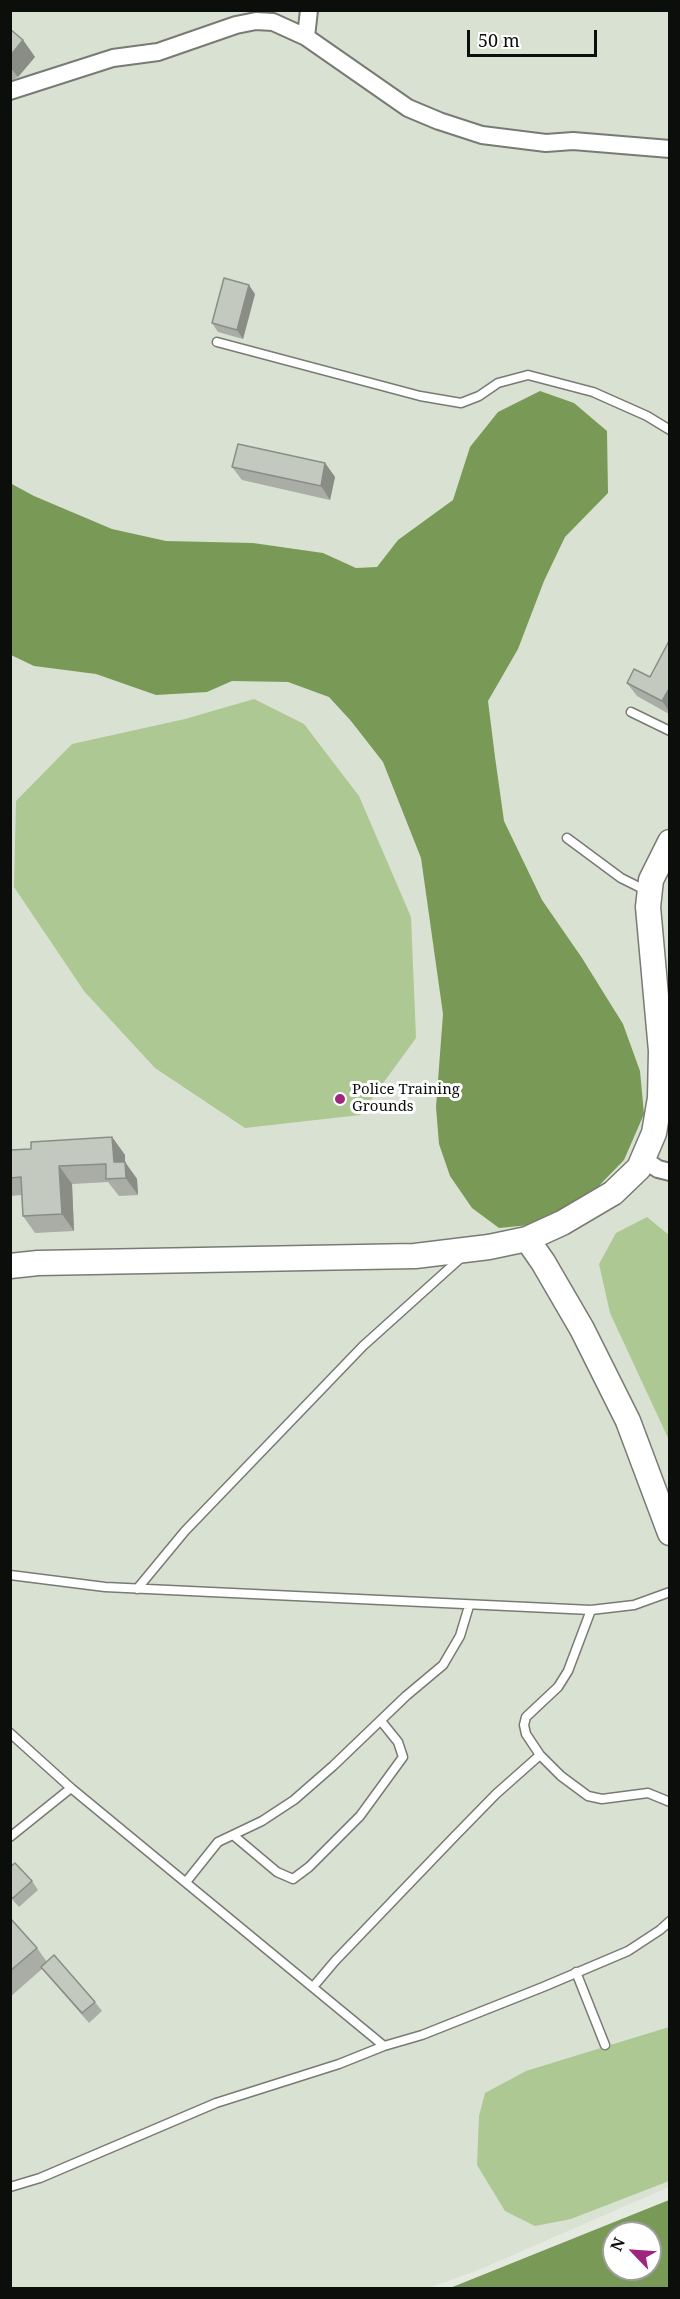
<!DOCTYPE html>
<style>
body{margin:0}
#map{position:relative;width:680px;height:2299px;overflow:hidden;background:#e5eae1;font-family:"Noto Serif",serif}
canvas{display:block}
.frame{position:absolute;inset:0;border:12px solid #0c0e0b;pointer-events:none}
.north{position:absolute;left:602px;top:2221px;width:60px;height:60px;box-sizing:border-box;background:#fff;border:2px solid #9e9f9d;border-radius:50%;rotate:295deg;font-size:16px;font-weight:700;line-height:24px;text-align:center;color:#0c0e0b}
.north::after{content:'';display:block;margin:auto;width:21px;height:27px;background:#9e267f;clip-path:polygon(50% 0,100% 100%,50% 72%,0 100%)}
.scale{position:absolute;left:467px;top:30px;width:130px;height:27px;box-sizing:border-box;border:3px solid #0c0e0b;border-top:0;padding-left:8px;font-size:18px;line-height:21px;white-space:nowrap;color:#0c0e0b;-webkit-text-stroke:4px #fff;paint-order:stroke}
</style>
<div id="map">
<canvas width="680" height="2299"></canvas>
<div class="frame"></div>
<div class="north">N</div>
<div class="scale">50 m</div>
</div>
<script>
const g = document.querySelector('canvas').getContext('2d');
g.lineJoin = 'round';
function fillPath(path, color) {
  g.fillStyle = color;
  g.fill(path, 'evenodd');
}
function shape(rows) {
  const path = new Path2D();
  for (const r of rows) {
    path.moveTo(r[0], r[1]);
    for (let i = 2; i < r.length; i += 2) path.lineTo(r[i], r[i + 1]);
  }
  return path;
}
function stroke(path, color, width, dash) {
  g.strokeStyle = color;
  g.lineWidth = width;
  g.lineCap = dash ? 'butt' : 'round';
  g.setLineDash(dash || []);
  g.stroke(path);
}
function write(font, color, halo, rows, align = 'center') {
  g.font = font + ' "Noto Serif",serif';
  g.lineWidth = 6;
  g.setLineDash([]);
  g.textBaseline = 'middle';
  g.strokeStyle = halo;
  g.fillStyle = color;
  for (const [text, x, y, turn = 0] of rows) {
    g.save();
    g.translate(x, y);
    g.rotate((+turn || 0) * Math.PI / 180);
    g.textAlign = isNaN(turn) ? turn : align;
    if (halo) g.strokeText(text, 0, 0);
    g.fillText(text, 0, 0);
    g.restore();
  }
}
const built = shape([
 [11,11,669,11,669,2187,481,2269,429,2288,11,2288]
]);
const green = shape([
 [254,699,304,724,359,796,411,917,416,1038,360,1115,245,1128,155,1068,84,991,14,887,16,801,72,744,185,719],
 [647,1217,669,1235,669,1440,610,1313,599,1264,616,1233],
 [669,2027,669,2181,571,2219,535,2226,505,2211,477,2165,479,2116,485,2093,526,2071]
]);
const water = shape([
 [540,391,574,403,607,431,608,493,565,537,544,581,518,649,488,701,495,757,504,821,542,900,582,958,623,1024,640,1071,644,1114,624,1160,585,1200,530,1225,499,1228,472,1208,450,1176,439,1144,436,1107,443,1014,421,858,383,762,351,721,329,697,288,682,232,681,207,692,156,695,96,674,34,666,11,655,10,483,34,496,112,529,166,541,253,543,323,553,356,568,377,567,398,540,453,500,470,447,498,412],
 [669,2200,669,2288,449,2288,450,2288],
 [614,2233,650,2233,650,2269,614,2269]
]);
const lane = shape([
 [217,342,420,396,461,403,479,396,498,383,528,375,593,392,647,416,670,430],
 [631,712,670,731],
 [567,838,621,878,647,891],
 [10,1575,105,1587,591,1610,634,1605,670,1592],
 [137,1589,185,1531,363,1346,463,1256],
 [591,1610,568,1671,558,1687,526,1717,524,1725,526,1734,540,1755,561,1776,588,1796,602,1799,648,1793,670,1802],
 [10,1733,71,1788,384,2046],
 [233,1835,277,1872,293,1879,309,1867,360,1816,403,1757,398,1742,381,1721],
 [10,1837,71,1788],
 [186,1882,218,1842,262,1821,294,1800,333,1766,406,1696,443,1665,460,1636,469,1606],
 [576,1972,605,2045],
 [313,1987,335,1961,454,1837,496,1794,540,1755],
 [10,2187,40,2178,216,2103,339,2064,384,2046,422,2035,543,1987,628,1951,660,1930,670,1921]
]);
const street = shape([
 [306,37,309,10],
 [10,91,113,58,158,52,236,25,256,21,273,22,306,37,408,108,439,121,482,135,546,143,573,141,670,149],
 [643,1159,658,1169,670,1172]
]);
const secondary = shape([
 [527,1239,543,1262,582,1329,628,1421,670,1533],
 [10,1266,38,1263,415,1256,489,1247,527,1239,562,1223,613,1193,639,1168,654,1133,660,1098,661,1051,648,907,651,880,670,842]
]);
const wall = shape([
 [10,29,23,40,35,57,18,77,10,81],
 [255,294,243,339,218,332,212,323],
 [325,463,335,477,330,500,242,480,232,467],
 [669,641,669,714,637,696,627,683,650,677],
 [112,1137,125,1155,125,1162,137,1179,138,1195,119,1196,108,1182,72,1184,74,1231,35,1233,23,1216,22,1195,10,1196,10,1150,31,1149],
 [10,1867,32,1881,38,1890,19,1907,10,1897],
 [11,1918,37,1948,47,1962,95,2002,102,2011,89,2023,48,1976,42,1969,10,1997]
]);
const shadedWall = shape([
 [23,40,35,57,18,77,10,67,10,56],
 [249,285,255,294,243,339,237,330],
 [325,463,335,477,330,500,321,486],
 [669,689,669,711,662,701],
 [112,1137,125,1155,125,1162,137,1179,138,1195,114,1162],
 [59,1166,72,1184,74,1231,62,1214]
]);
const building = shape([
 [10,29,23,40,10,56,10,29],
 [224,278,249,285,237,330,212,323,224,278],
 [238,444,325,463,321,486,232,467,238,444],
 [669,641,669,689,662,701,627,683,634,669,650,677,669,641],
 [112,1137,114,1162,125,1162,126,1178,106,1179,106,1164,59,1166,62,1214,23,1216,21,1177,10,1178,10,1150,31,1149,31,1142,112,1137],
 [15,1863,32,1881,13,1898,10,1896,10,1867,15,1863],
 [10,1918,37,1948,10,1971,10,1918],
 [54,1955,95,2002,82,2013,41,1967,54,1955]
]);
const markers = [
 [340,1099,6,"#9e267f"]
];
const poiNames = [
 ["Police Training",352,1090],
 ["Grounds",352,1107]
];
fillPath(built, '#d9e2d2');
fillPath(green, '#adc893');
fillPath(water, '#789a56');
stroke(lane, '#777b73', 11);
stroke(street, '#777b73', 20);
stroke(secondary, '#777b73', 27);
stroke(lane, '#fff', 8);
stroke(street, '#fff', 16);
stroke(secondary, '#fff', 24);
fillPath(wall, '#a9ada5');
fillPath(shadedWall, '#898d86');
fillPath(building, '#c4c9c0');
stroke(building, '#898d86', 1.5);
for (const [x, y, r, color] of markers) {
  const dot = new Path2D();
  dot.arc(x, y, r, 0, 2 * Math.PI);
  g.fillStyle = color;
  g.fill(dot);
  stroke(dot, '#fff', 2);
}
write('15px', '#0c0e0b', '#fff', poiNames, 'left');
</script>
